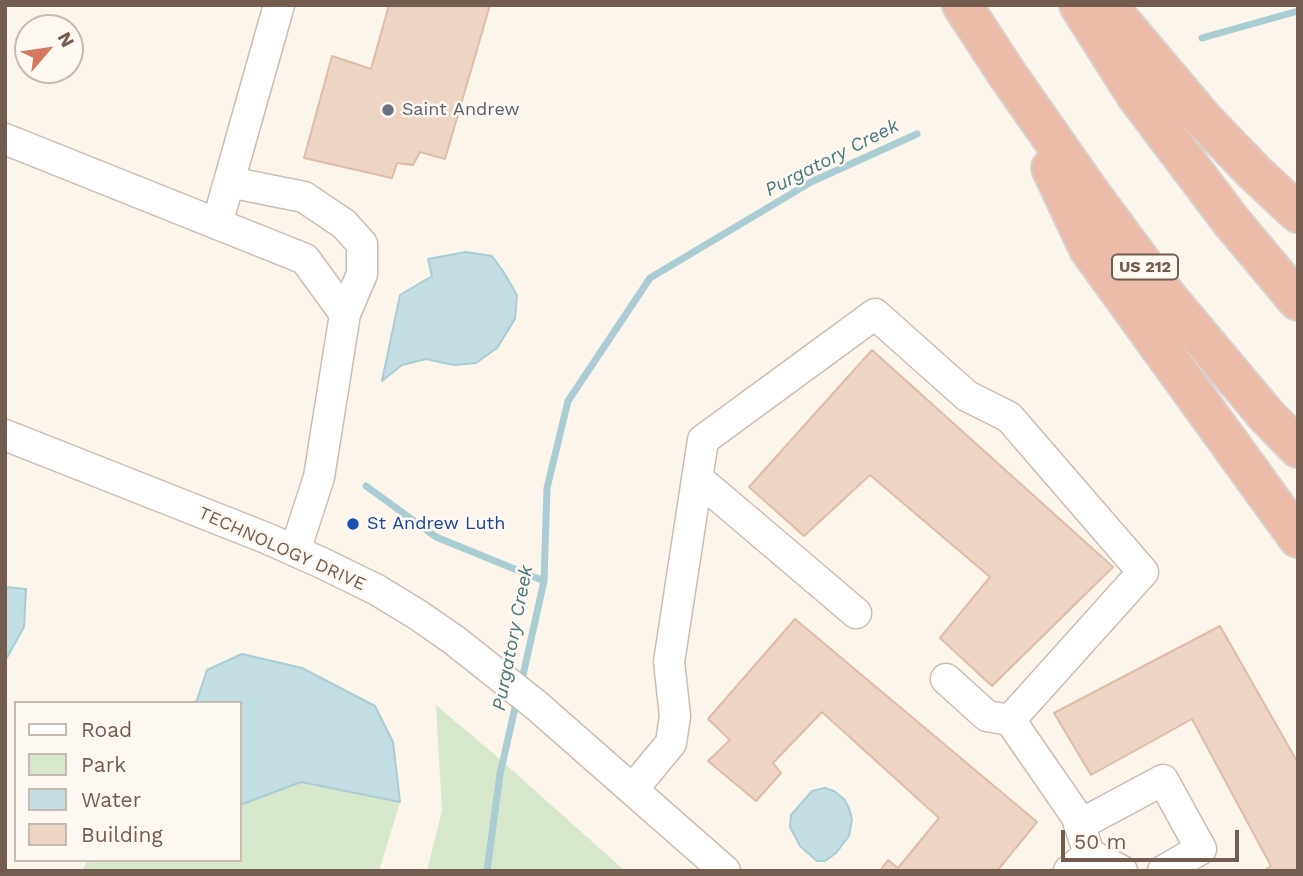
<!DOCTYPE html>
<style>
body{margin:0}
#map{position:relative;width:1303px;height:876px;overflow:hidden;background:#fbf5ec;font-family:"Work Sans",sans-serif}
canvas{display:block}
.frame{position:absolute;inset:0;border:7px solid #735d51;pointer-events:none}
.legend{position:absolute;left:14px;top:701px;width:228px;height:161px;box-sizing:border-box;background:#fdf9f2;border:2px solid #c6bbb2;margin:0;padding:9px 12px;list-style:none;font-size:21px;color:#735d51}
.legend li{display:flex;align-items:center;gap:14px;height:35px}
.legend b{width:35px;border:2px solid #c6bbb2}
.north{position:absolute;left:14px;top:14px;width:70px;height:70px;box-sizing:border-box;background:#fdf9f2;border:2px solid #c6bbb2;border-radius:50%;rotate:61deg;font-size:19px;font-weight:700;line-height:28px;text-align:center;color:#735d51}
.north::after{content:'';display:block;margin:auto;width:24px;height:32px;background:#d6795f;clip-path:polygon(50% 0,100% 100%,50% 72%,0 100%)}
.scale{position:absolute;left:1061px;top:830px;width:178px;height:32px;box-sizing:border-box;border:4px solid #735d51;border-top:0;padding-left:9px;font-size:21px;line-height:24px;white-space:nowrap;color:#735d51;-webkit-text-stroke:5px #fdf9f2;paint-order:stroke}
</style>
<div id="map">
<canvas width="1303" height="876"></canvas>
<div class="frame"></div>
<ul class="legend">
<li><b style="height:9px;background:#fff"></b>Road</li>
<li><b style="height:19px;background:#d7e7cb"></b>Park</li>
<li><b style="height:19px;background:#c2dee3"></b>Water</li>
<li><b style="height:19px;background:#edd5c6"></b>Building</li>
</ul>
<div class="north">N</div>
<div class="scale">50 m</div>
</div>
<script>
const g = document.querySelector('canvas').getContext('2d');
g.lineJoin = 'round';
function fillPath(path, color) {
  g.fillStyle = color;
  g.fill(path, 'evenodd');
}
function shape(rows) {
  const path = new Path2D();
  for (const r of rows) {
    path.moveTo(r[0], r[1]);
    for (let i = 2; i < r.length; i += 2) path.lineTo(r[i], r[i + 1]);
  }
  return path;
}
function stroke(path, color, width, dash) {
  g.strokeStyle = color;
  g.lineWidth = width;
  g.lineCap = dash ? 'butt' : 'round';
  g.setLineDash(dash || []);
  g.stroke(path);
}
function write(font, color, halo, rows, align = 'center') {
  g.font = font + ' "Work Sans",sans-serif';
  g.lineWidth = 5;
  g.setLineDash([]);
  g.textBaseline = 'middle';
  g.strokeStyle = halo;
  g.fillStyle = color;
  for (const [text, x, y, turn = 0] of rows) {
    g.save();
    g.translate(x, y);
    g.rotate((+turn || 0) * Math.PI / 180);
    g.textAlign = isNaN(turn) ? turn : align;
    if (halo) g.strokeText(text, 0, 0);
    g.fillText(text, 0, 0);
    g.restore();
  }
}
const green = shape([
 [436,705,503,762,625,871,427,871,442,811],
 [301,782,400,802,379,871,82,871,88,860,240,860,240,805]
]);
const water = shape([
 [466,252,492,256,503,271,517,295,515,319,497,348,476,363,454,365,426,359,402,365,382,381,400,295,432,276,428,259,466,252],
 [5,587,26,589,24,627,5,661,5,587],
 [242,654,302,668,375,706,393,742,400,802,301,782,240,805,240,703,193,703,197,700,207,670,242,654],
 [825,788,834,791,844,799,849,808,852,819,849,836,836,853,825,861,817,861,800,846,790,827,791,815,812,791,825,788]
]);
const stream = shape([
 [1202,38,1298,11],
 [366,486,436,537,544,581],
 [521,684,544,581,547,488,568,401,650,278,811,182,917,134],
 [487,871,500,774,517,699]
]);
const building = shape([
 [389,5,490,5,445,159,420,152,413,165,397,163,392,178,304,158,332,56,371,69,389,5],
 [872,350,1113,567,992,686,940,638,990,577,870,475,804,536,749,487,872,350],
 [795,619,1037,822,997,871,880,871,888,860,898,868,939,818,822,712,773,763,781,773,756,801,708,761,730,740,708,719,795,619],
 [1220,626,1298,763,1298,871,1263,871,1271,866,1192,719,1091,775,1054,713,1220,626]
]);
const minor = shape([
 [5,139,305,259,345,314,319,477,295,551],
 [229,182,304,197,344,224,362,244,362,274,345,314],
 [217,224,279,5],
 [5,435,266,538,322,563,377,590,418,615,454,640,536,705,725,871],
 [697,478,856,613],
 [946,679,987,716,1010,720],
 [633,789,671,743,675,716,669,662,703,440,875,314,967,396,1009,417,1143,572,1010,720,1077,817,1089,854,1069,871],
 [1079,825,1163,780,1201,849,1163,871],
 [1089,854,1122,871]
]);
const highway = shape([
 [962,5,1007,74,1088,190,1167,297,1266,415,1298,448],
 [1079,5,1136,95,1231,221,1298,301],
 [1107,5,1204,120,1254,172,1298,213],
 [1051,168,1089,249,1298,538]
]);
const markers = [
 [388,110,7,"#6b7280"],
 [353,524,7,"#1a4fb4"]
];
const shields = [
 [1145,267,66]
];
const shieldNames = [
 ["US 212",1145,267]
];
const worshipNames = [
 ["Saint Andrew",402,110]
];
const transitNames = [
 ["St Andrew Luth",367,524]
];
const streetNames = [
 ["TECHNOLOGY DRIVE",282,549,24]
];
const waterNames = [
 ["Purgatory Creek",832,158,-27],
 ["Purgatory Creek",513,638,-79]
];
fillPath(green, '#d7e7cb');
fillPath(water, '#c2dee3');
stroke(water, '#a9cdd3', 2);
stroke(stream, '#a9cdd3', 7);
fillPath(building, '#edd5c6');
stroke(building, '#debca8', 2);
stroke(minor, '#ccbdb2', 33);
stroke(highway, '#d8d2ce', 42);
stroke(minor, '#fff', 30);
stroke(highway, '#edbbaa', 38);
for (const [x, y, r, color] of markers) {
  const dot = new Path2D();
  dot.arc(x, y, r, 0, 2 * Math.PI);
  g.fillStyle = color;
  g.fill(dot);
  stroke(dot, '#fdf9f2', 2.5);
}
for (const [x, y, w] of shields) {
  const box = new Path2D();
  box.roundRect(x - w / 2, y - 12.5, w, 25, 5);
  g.fillStyle = '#fdf9f2';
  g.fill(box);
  stroke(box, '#735d51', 2);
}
write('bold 16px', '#735d51', null, shieldNames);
write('18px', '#5b616d', '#fdf9f2', worshipNames, 'left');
write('18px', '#164399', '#fdf9f2', transitNames, 'left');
write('18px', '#735d51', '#fdf9f2', streetNames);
write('italic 19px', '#49757d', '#fdf9f2', waterNames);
</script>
